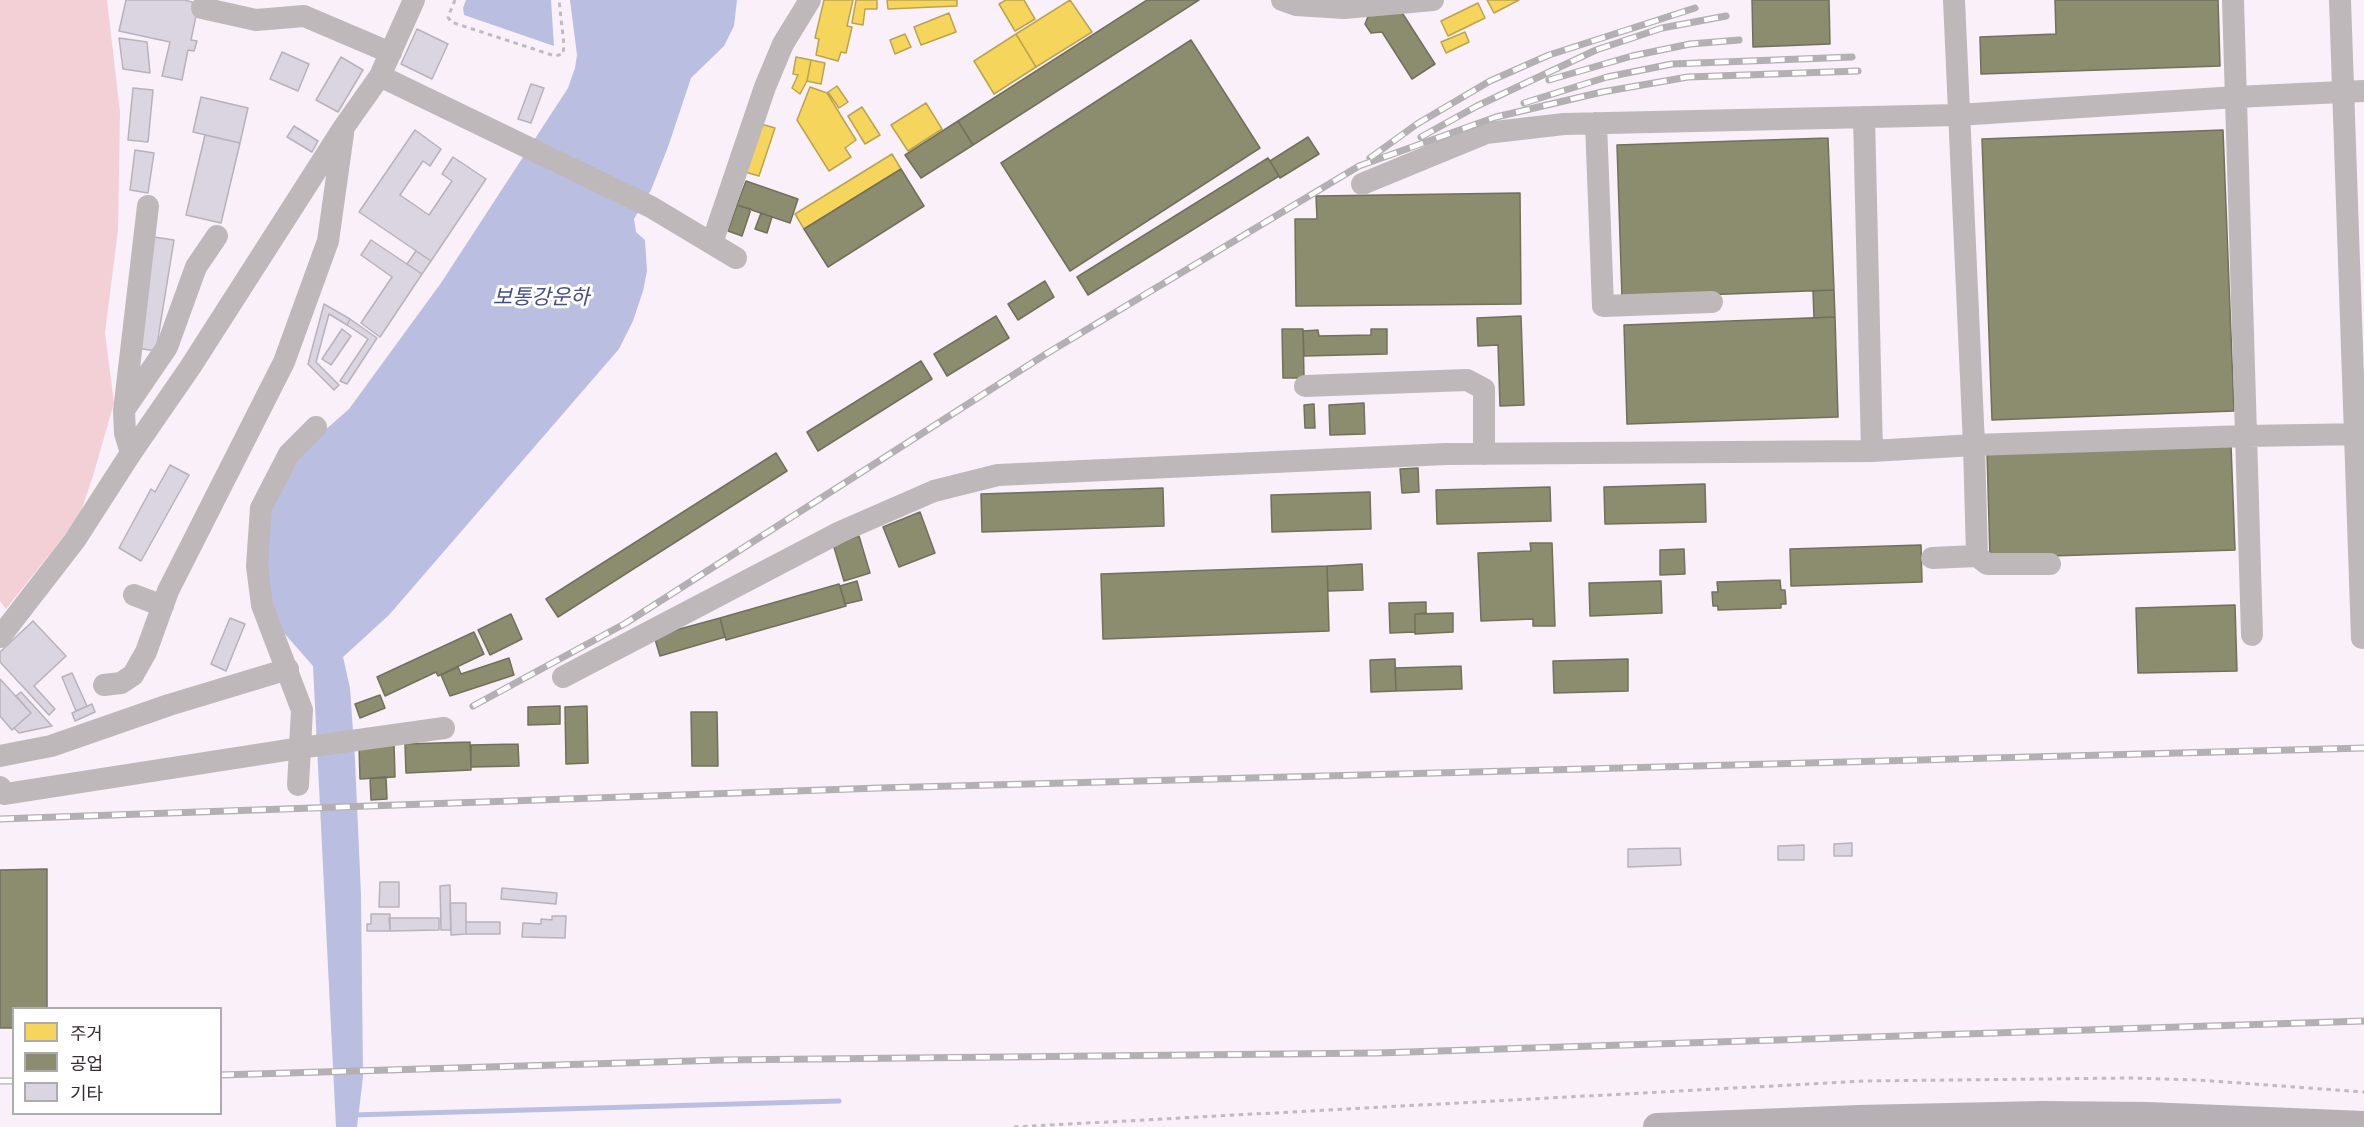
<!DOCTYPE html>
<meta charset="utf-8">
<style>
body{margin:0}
#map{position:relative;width:2364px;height:1127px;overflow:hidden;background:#f9f0f9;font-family:"Space Grotesk","Noto Sans KR",sans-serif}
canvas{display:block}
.legend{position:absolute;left:12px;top:1007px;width:210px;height:108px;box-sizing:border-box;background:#fff;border:2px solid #aeabae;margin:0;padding:8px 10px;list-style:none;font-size:18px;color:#342d34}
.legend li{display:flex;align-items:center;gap:12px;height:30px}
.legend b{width:30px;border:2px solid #aeabae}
</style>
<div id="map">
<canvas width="2364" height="1127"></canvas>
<ul class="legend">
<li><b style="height:16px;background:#f6d55c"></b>주거</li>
<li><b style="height:16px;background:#8c8c6e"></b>공업</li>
<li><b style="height:16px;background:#dbd4e1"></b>기타</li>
</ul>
</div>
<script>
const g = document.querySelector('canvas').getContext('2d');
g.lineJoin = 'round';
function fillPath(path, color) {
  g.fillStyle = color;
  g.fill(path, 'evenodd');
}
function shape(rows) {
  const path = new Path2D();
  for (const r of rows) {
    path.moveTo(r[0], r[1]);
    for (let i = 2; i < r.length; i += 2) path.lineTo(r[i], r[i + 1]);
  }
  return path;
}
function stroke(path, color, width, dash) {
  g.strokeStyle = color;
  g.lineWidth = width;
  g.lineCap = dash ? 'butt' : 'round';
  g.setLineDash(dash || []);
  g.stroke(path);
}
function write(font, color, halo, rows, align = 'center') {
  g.font = font + ' "Space Grotesk","Noto Sans KR",sans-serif';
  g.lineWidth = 6;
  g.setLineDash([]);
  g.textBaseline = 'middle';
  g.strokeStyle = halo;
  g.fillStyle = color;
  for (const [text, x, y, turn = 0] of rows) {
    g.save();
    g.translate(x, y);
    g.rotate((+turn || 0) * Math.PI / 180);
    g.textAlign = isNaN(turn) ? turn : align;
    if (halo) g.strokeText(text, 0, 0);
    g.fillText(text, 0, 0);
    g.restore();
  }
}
const green = shape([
 [0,0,107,0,120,112,118,230,105,333,114,403,93,476,79,517,6,609,0,601]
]);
const water = shape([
 [466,0,551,0,554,46,464,15,463,8],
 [570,0,737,0,734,26,724,46,691,78,668,147,651,190,634,219,636,232,645,240,647,271,643,291,633,321,619,349,389,615,343,657,350,688,355,760,361,895,363,1077,357,1127,336,1127,313,666,284,633,261,580,264,523,300,452,349,409,441,283,568,88,575,68,577,55]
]);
const homes = shape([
 [824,0,853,0,847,26,852,27,846,53,841,52,838,61,816,55,819,39,815,38,824,0],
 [856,0,877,0,877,9,865,9,863,25,852,23,856,0],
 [887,0,957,0,957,6,888,9,887,0],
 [1006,0,1024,0,1035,19,1015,31,999,4,1006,0],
 [1070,0,1092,32,1036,67,1016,34,1070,0],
 [1487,0,1519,0,1494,13,1487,0],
 [1478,3,1485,18,1448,36,1441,21,1478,3],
 [949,13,956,32,921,45,914,27,949,13],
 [1465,32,1469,42,1446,53,1441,42,1465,32],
 [905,34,911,47,895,54,890,40,905,34],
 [1016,34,1036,67,994,94,974,61,1016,34],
 [796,57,811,60,807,81,800,94,792,88,798,75,793,74,796,57],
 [811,60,825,63,821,84,807,81,811,60],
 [837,86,848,102,839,108,828,92,837,86],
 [810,87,827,93,856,140,845,148,851,157,829,171,797,120,810,87],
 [926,103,942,129,908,151,891,125,926,103],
 [862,107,880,135,865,144,848,116,862,107],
 [761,124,775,128,759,176,745,172,761,124],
 [892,154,901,169,804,229,795,214,892,154]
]);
const industry = shape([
 [1147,0,1199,0,973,145,958,121,1147,0],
 [1752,0,1829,0,1830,44,1753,47,1752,0],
 [2055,0,2218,0,2220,66,1981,74,1980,37,2056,34,2055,0],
 [1401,11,1435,64,1412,79,1382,32,1371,33,1365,24,1369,14,1401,11],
 [1191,40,1260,148,1070,271,1001,163,1191,40],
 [958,121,973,145,921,178,905,155,958,121],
 [2223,130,2234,411,1992,420,1982,139,2223,130],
 [1308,137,1319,154,1280,178,1270,161,1308,137],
 [1828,138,1834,290,1622,298,1617,145,1828,138],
 [1268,158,1279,176,1088,295,1077,277,1268,158],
 [901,169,924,206,828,267,804,229,901,169],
 [746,181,798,199,790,223,737,205,746,181],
 [1520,193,1521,304,1296,306,1295,219,1317,219,1316,196,1520,193],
 [737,205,751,209,742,236,728,231,737,205],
 [761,213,772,217,767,233,755,229,761,213],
 [1045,281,1054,297,1018,320,1008,304,1045,281],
 [1834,290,1835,317,1814,318,1813,291,1834,290],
 [996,316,1009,338,947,376,934,354,996,316],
 [1521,316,1524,405,1500,406,1498,345,1478,346,1477,318,1521,316],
 [1835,317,1838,417,1627,424,1624,325,1835,317],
 [1282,329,1303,329,1304,378,1283,378,1282,329],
 [1371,329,1387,329,1387,354,1304,356,1303,331,1318,330,1319,336,1371,335,1371,329],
 [921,361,932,379,818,451,807,432,921,361],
 [1364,403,1365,434,1330,435,1329,405,1364,403],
 [1314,404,1315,428,1305,428,1304,405,1314,404],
 [2231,445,2235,550,1990,558,1987,452,2231,445],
 [776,453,787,471,558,617,546,599,776,453],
 [1418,468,1419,492,1402,493,1400,469,1418,468],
 [1705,484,1706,522,1605,524,1604,487,1705,484],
 [1550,487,1551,521,1437,524,1436,490,1550,487],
 [1163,488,1164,526,982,532,981,494,1163,488],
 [1370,492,1371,529,1272,532,1271,495,1370,492],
 [920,512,935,553,899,567,883,527,920,512],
 [859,536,870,573,844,581,833,544,859,536],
 [1530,543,1552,543,1555,626,1533,626,1533,619,1481,621,1478,553,1531,551,1530,543],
 [1921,545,1922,582,1791,586,1790,549,1921,545],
 [1684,549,1685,574,1660,575,1660,550,1684,549],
 [1362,564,1363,590,1328,591,1327,566,1362,564],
 [1327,566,1329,631,1103,639,1101,574,1327,566],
 [1780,580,1781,590,1785,590,1786,604,1781,604,1781,608,1718,610,1718,606,1713,606,1712,592,1718,592,1717,582,1780,580],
 [857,581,862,600,845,604,840,586,857,581],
 [1661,581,1662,613,1590,616,1589,583,1661,581],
 [839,584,846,606,726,640,720,618,839,584],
 [1426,602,1426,613,1415,614,1415,632,1390,633,1389,603,1426,602],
 [2235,605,2237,671,2138,673,2136,608,2235,605],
 [1453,613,1453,632,1415,634,1415,614,1453,613],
 [511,614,522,639,490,655,478,630,511,614],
 [720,618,725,637,660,656,654,636,720,618],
 [474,632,484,654,438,676,436,672,385,696,377,677,474,632],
 [509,658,514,675,450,696,441,675,458,667,461,674,509,658],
 [1395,659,1396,691,1371,692,1370,660,1395,659],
 [1628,659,1628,691,1554,693,1553,661,1628,659],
 [1461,666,1462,689,1396,691,1395,668,1461,666],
 [380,695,385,708,360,718,355,704,380,695],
 [560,706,560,724,528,725,528,707,560,706],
 [587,706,588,763,566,764,565,707,587,706],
 [691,712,717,712,718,766,692,766,691,712],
 [470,742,471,770,406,773,405,744,470,742],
 [394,743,395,777,360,779,359,745,394,743],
 [518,744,519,766,471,767,471,745,518,744],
 [386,777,387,799,371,800,370,778,386,777],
 [47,869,47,1008,14,1008,14,1028,0,1028,0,870,47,869]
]);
const stream = shape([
 [353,1115,839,1101]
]);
const building = shape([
 [126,0,185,0,195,3,197,11,191,40,197,41,194,51,188,50,182,80,162,76,170,42,119,31,126,0],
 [417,29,448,44,432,79,401,64,417,29],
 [119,38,147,42,150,73,123,69,119,38],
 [282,52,309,64,298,91,270,79,282,52],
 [341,57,363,70,338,112,316,100,341,57],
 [531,84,544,88,531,123,518,119,531,84],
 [133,88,153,90,148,142,128,140,133,88],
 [201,97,248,108,240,143,193,132,201,97],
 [294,126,318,141,312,152,287,137,294,126],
 [415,130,441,149,430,166,423,161,400,195,429,215,452,181,442,174,453,157,486,179,431,261,359,212,415,130],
 [205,135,240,143,221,223,186,215,205,135],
 [135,150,154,153,148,193,130,190,135,150],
 [154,237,174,240,156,351,136,348,154,237],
 [371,240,422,274,380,337,361,323,392,277,361,255,371,240],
 [416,251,431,261,422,274,407,264,416,251],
 [324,304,350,319,347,325,329,314,316,362,339,385,334,390,308,364,324,304],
 [350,319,377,338,347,384,340,381,368,339,347,325,350,319],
 [342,329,351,336,331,365,322,359,342,329],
 [170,465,189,475,141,561,119,548,151,489,155,492,170,465],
 [230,618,245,624,226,671,211,664,230,618],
 [33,621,66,656,34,686,55,709,49,715,0,662,0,652,33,621],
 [72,673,87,706,76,711,62,677,72,673],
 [0,679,31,713,12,730,0,716,0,679],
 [21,692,52,726,19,733,14,728,31,713,16,696,21,692],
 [92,704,95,712,75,721,72,713,92,704],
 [1852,843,1852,856,1834,856,1834,844,1852,843],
 [1804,845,1804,860,1778,860,1778,846,1804,845],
 [1680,848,1681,865,1628,867,1628,849,1680,848],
 [380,882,399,882,399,907,379,907,380,882],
 [450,885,451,930,441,930,440,886,450,885],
 [502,888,557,893,556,904,501,899,502,888],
 [450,903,466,903,466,934,451,935,450,903],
 [371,914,390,914,390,931,367,931,367,924,371,924,371,914],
 [552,916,566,916,565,938,522,937,523,923,541,924,541,919,552,920,552,916],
 [389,918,439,918,439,930,390,931,389,918],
 [466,922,500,922,500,934,466,934,466,922]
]);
const path = shape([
 [455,0,448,17,451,22,555,56,563,54,564,45,559,0],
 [1014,1127,1864,1081,2130,1078,2198,1080,2364,1092]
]);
const minor = shape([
 [1282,0,1296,5,1344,8,1433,0],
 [1954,0,1974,445,1977,556],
 [2233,0,2252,635],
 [2340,0,2362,638],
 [202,8,256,20,304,16,391,53],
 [380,76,651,207,736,258],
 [1864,117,1872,451],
 [1596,123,1603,306,1712,302],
 [1362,184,1486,133,1564,124,1958,115,2236,97,2364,91],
 [712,243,765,87,783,44,810,0],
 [1305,386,1467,380,1484,389,1484,454],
 [126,407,167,347,196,267,217,236],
 [131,453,125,433,124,411,148,206],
 [1932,558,1977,556,1987,564,2050,564],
 [134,595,163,606],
 [0,637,75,540,131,453,191,366,344,127,380,76,414,0],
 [563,677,840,532,934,491,998,475,1446,454,1872,451,1974,445,2246,436,2364,434],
 [104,685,121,683,133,675,146,652,168,591,284,362,328,241,343,134],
 [0,756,51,746,169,705,288,669],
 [298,785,302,710,262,605,257,566,261,508,289,454,316,427],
 [0,787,5,794,300,748,444,728]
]);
const major = shape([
 [1657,1127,1859,1119,2041,1115,2147,1116,2364,1125]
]);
const rail = shape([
 [1549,80,1632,56,1690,44,1739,40],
 [1524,103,1607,77,1672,64,1852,57],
 [1421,137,1477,106,1596,50,1662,28,1726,16],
 [1370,158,1417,124,1490,81,1549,55,1695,8],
 [473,706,626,623,1046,354,1359,166,1496,117,1602,92,1688,77,1858,71],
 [0,819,879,788,2364,748],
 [220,1075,723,1060,1377,1053,2364,1021],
 [0,1081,14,1081]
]);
const waterNames = [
 ["보통강운하",541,298]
];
fillPath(green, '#f3d0d5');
fillPath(water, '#babee1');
fillPath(homes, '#f6d55c');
stroke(homes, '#bca350', 1.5);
fillPath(industry, '#8c8c6e');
stroke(industry, '#72705d', 1.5);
stroke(stream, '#babee1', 5);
fillPath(building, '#dbd4e1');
stroke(building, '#b8b2bb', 1.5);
stroke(path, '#c0bbbf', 3, [4.5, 4.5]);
stroke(minor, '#beb8bb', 22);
stroke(major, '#b7b0b4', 28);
stroke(rail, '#b4afb3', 7);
stroke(rail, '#fff', 4.5, [14]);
write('italic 21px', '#444d89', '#fff', waterNames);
</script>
